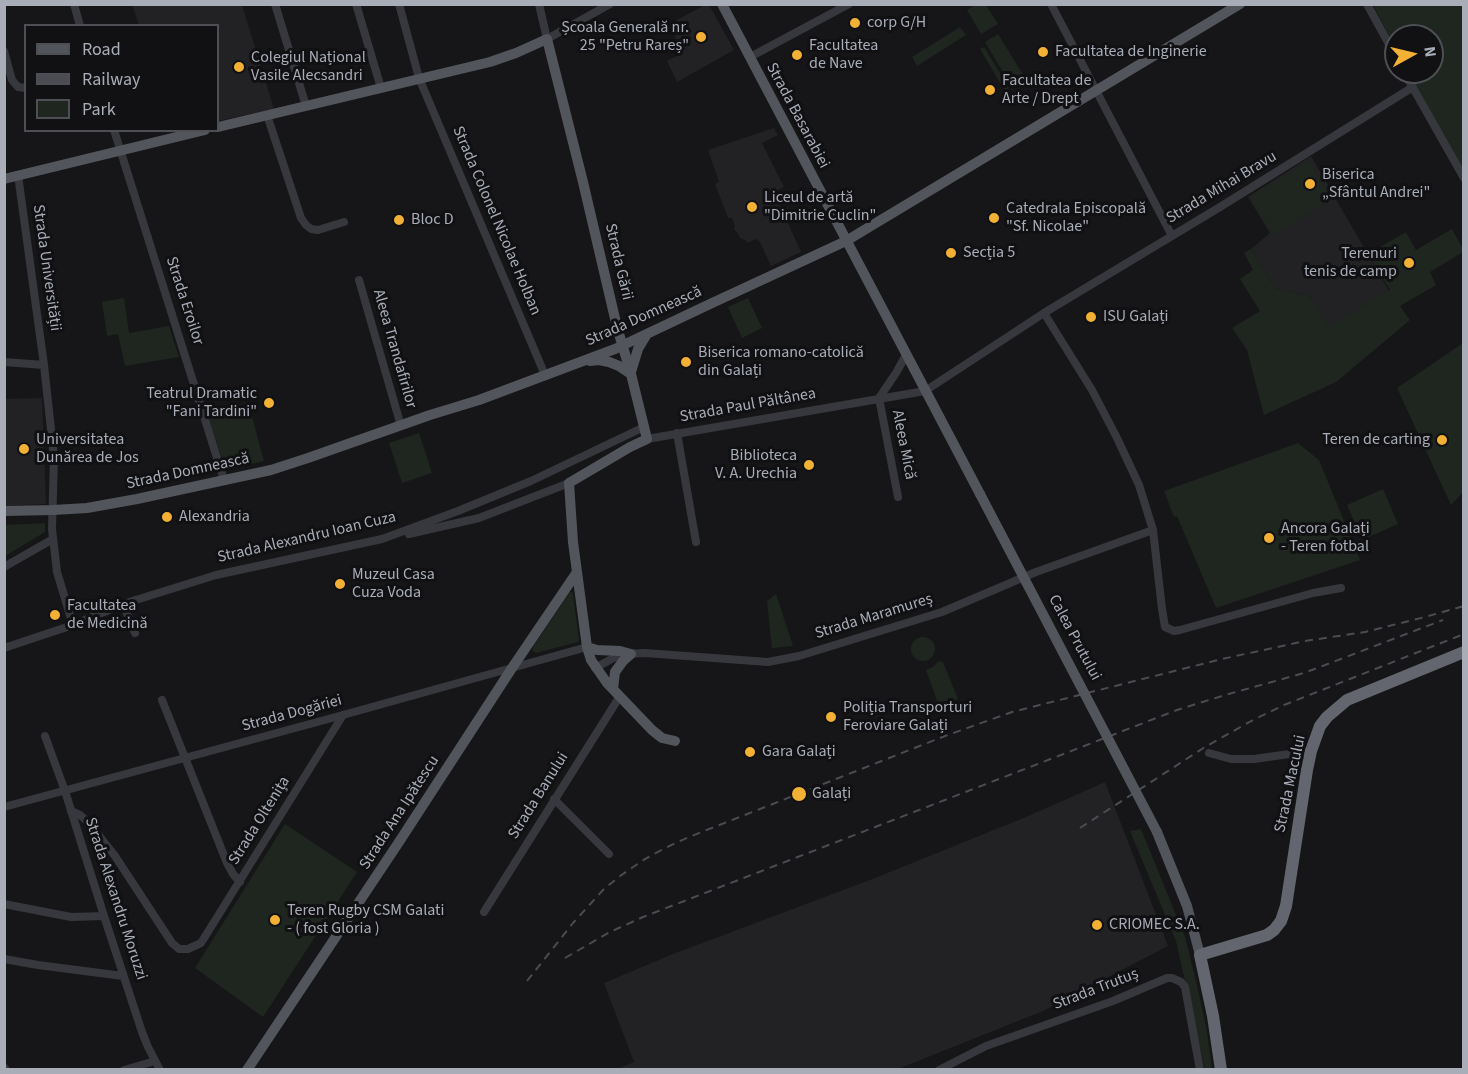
<!DOCTYPE html>
<meta charset="utf-8">
<style>
body{margin:0}
#map{position:relative;width:1468px;height:1074px;overflow:hidden;background:#161618;font-family:"Source Sans 3",sans-serif}
canvas{display:block}
.frame{position:absolute;inset:0;border:6px solid #a8adb8;pointer-events:none}
.legend{position:absolute;left:24px;top:24px;width:195px;height:108px;box-sizing:border-box;background:#111113;border:2px solid #4d4f55;margin:0;padding:8px 10px;list-style:none;font-size:18px;color:#a8adb8}
.legend li{display:flex;align-items:center;gap:12px;height:30px}
.legend b{width:30px;border:2px solid #4d4f55}
.north{position:absolute;left:1384px;top:24px;width:60px;height:60px;box-sizing:border-box;background:#111113;border:2px solid #4d4f55;border-radius:50%;rotate:82deg;font-size:16px;font-weight:700;line-height:24px;text-align:center;color:#a8adb8}
.north::after{content:'';display:block;margin:auto;width:21px;height:27px;background:#f2b134;clip-path:polygon(50% 0,100% 100%,50% 72%,0 100%)}
</style>
<div id="map">
<canvas width="1468" height="1074"></canvas>
<div class="frame"></div>
<ul class="legend">
<li><b style="height:8px;background:#53555c"></b>Road</li>
<li><b style="height:8px;background:#4a4c52"></b>Railway</li>
<li><b style="height:16px;background:#1e261f"></b>Park</li>
</ul>
<div class="north">N</div>
</div>
<script>
const g = document.querySelector('canvas').getContext('2d');
g.lineJoin = 'round';
function fillPath(path, color) {
  g.fillStyle = color;
  g.fill(path, 'evenodd');
}
function shape(rows) {
  const path = new Path2D();
  for (const r of rows) {
    if (r.length === 3) {
      path.moveTo(r[0] + r[2], r[1]);
      path.arc(r[0], r[1], r[2], 0, 2 * Math.PI);
      continue;
    }
    path.moveTo(r[0], r[1]);
    for (let i = 2; i < r.length; i += 2) path.lineTo(r[i], r[i + 1]);
  }
  return path;
}
function stroke(path, color, width, dash) {
  g.strokeStyle = color;
  g.lineWidth = width;
  g.lineCap = dash ? 'butt' : 'round';
  g.setLineDash(dash || []);
  g.stroke(path);
}
function write(font, color, halo, rows, align = 'center') {
  g.font = font + ' "Source Sans 3",sans-serif';
  g.lineWidth = 6;
  g.setLineDash([]);
  g.textBaseline = 'middle';
  g.strokeStyle = halo;
  g.fillStyle = color;
  for (const [text, x, y, turn = 0] of rows) {
    g.save();
    g.translate(x, y);
    g.rotate((+turn || 0) * Math.PI / 180);
    g.textAlign = isNaN(turn) ? turn : align;
    if (halo) g.strokeText(text, 0, 0);
    g.fillText(text, 0, 0);
    g.restore();
  }
}
const built = shape([
 [132,5,242,5,274,109,218,121,218,26,139,25],
 [705,5,709,5,734,50,677,82,667,61,681,54,671,23],
 [774,128,778,135,762,143,784,187,774,192,801,252,771,266,760,242,756,239,747,243,745,240,740,238,737,232,734,229,735,226,732,218,728,218,715,184,719,182,708,150],
 [1311,156,1389,291,1328,327,1309,296,1275,288,1251,249,1270,233,1248,197],
 [42,398,46,504,5,506,5,399],
 [1105,782,1168,946,1043,1011,898,1069,617,1069,634,1062,604,983,673,954,875,878,1026,817]
]);
const green = shape([
 [976,4,986,5,998,24,981,34,967,10],
 [1373,5,1463,5,1463,175,1409,72,1432,72,1432,36,1396,36,1396,48],
 [960,27,966,35,917,66,912,57],
 [998,34,1024,76,1010,84,985,42],
 [984,47,1009,88,1005,91,980,49],
 [1309,161,1331,198,1274,236,1250,197],
 [1452,229,1463,249,1463,252,1430,272,1436,285,1400,306,1410,320,1336,382,1264,415,1247,350,1232,328,1260,311,1240,279,1253,270,1244,253,1251,249,1275,288,1309,296,1328,326,1390,290,1368,254,1406,232,1416,250],
 [124,298,129,333,169,326,179,357,125,366,118,334,107,336,102,302],
 [748,298,762,328,742,338,728,307],
 [1463,343,1463,492,1451,505,1397,388],
 [250,409,264,461,226,470,209,419],
 [419,433,432,473,402,483,389,443],
 [1298,443,1319,460,1360,560,1216,608,1177,516,1174,517,1164,491],
 [1383,489,1398,524,1362,540,1347,505],
 [45,523,45,532,5,556,5,525],
 [570,592,572,592,573,594,579,640,578,642,536,653,532,650,533,647],
 [776,594,793,646,772,648,767,601],
 [923,649,12],
 [939,661,943,662,958,699,939,706,926,670,933,667],
 [285,824,357,872,263,1017,195,968],
 [1141,829,1185,937,1197,985,1207,1031,1212,1069,1205,1069,1176,941,1130,831]
]);
const minor = shape([
 [74,4,80,26],
 [275,4,306,106],
 [356,4,381,88],
 [399,4,419,78,545,375],
 [539,4,547,39,610,4],
 [1051,4,1172,236],
 [1367,4,1396,57],
 [4,51,12,80,18,87,26,88],
 [750,57,849,4],
 [1404,72,1464,178],
 [267,115,301,218,306,225,311,229,318,230,344,222],
 [114,130,224,480],
 [18,175,44,365,54,457,52,529,57,572,73,625],
 [359,280,401,426],
 [1044,313,1092,390,1117,438,1139,485,1153,530,1162,609,1165,627,1174,631,1180,630,1313,593,1341,588],
 [4,362,44,365],
 [677,433,696,542],
 [647,439,925,391,1044,313,1220,207,1413,87],
 [898,497,879,398,896,373,906,355],
 [409,534,479,518,569,483],
 [4,567,53,539],
 [123,604,135,633],
 [4,648,73,625,123,604,216,575,382,539,458,511,531,481,644,427],
 [595,668,617,656,623,654,645,653,768,662,799,656,942,612,1036,572,1153,530],
 [162,700,227,863,233,874,240,882],
 [45,736,65,791,104,916,142,1032,148,1047,160,1070],
 [1209,753,1231,759,1254,759,1311,751],
 [554,799,609,854],
 [4,807,343,715,587,647],
 [71,811,80,815,89,823,115,856,172,943,179,949,188,949,201,943,343,715],
 [4,904,71,917,104,916],
 [484,912,620,696],
 [4,959,38,965,123,976],
 [4,1067,6,1070],
 [124,1070,155,1061],
 [939,1070,986,1046,1113,1001,1167,978,1172,978,1181,982,1185,987,1200,1070]
]);
const major = shape([
 [722,4,980,494],
 [218,127,490,62,516,53,547,39,583,182,617,327,631,374,647,439,630,447,569,483,573,542,587,647,591,660,607,683,652,730,662,738,675,741],
 [4,179,205,130],
 [590,361,599,360,609,362,619,366,631,374],
 [631,372,638,349,647,334],
 [4,511,53,510,87,508,137,499,271,470,308,458,430,415,479,400,615,349,710,304,846,241,1240,4],
 [587,647,597,650,620,651,631,654,623,661,615,672,613,689],
 [1157,832,1187,906,1200,955],
 [247,1070,399,842,512,668,577,572]
]);
const highway = shape([
 [1221,1070,1213,1016,1200,955,1267,935,1274,930,1281,921,1286,906,1307,770,1311,751,1320,726,1327,717,1347,700,1464,652]
]);
const rail = shape([
 [1080,828,1205,747,1253,720,1284,705,1464,634],
 [565,958,610,932,643,917,1177,710,1225,695,1304,673,1443,620],
 [527,981,573,923,604,889,620,876,645,859,665,848,689,837,945,736,1012,712,1222,659,1305,641,1365,632,1425,617,1464,606]
]);
const majorBridge = shape([
 [980,494,1157,832]
]);
const markers = [
 [855,23,6,"#f2b134"],
 [701,37,6,"#f2b134"],
 [1043,52,6,"#f2b134"],
 [797,55,6,"#f2b134"],
 [239,67,6,"#f2b134"],
 [990,90,6,"#f2b134"],
 [1310,184,6,"#f2b134"],
 [752,207,6,"#f2b134"],
 [994,218,6,"#f2b134"],
 [399,220,6,"#f2b134"],
 [951,253,6,"#f2b134"],
 [1409,263,6,"#f2b134"],
 [1091,317,6,"#f2b134"],
 [686,362,6,"#f2b134"],
 [269,403,6,"#f2b134"],
 [1442,440,6,"#f2b134"],
 [24,449,6,"#f2b134"],
 [809,465,6,"#f2b134"],
 [167,517,6,"#f2b134"],
 [1269,538,6,"#f2b134"],
 [340,584,6,"#f2b134"],
 [55,615,6,"#f2b134"],
 [831,717,6,"#f2b134"],
 [750,752,6,"#f2b134"],
 [799,794,8,"#f2b134"],
 [275,920,6,"#f2b134"],
 [1097,925,6,"#f2b134"]
];
const poiNames = [
 ["corp G/H",867,23],
 ["Școala Generală nr.",689,28,"right"],
 ["25 \"Petru Rareș\"",689,46,"right"],
 ["Facultatea",809,46],
 ["de Nave",809,64],
 ["Facultatea de Inginerie",1055,52],
 ["Colegiul Național",251,58],
 ["Vasile Alecsandri",251,76],
 ["Facultatea de",1002,81],
 ["Arte / Drept",1002,99],
 ["Biserica",1322,175],
 ["„Sfântul Andrei\"",1322,193],
 ["Liceul de artă",764,198],
 ["\"Dimitrie Cuclin\"",764,216],
 ["Catedrala Episcopală",1006,209],
 ["\"Sf. Nicolae\"",1006,227],
 ["Bloc D",411,220],
 ["Secția 5",963,253],
 ["Terenuri",1397,254,"right"],
 ["tenis de camp",1397,272,"right"],
 ["ISU Galați",1103,317],
 ["Biserica romano-catolică",698,353],
 ["din Galați",698,371],
 ["Teatrul Dramatic",257,394,"right"],
 ["\"Fani Tardini\"",257,412,"right"],
 ["Universitatea",36,440],
 ["Dunărea de Jos",36,458],
 ["Teren de carting",1430,440,"right"],
 ["Biblioteca",797,456,"right"],
 ["V. A. Urechia",797,474,"right"],
 ["Alexandria",179,517],
 ["Ancora Galați",1281,529],
 ["- Teren fotbal",1281,547],
 ["Muzeul Casa",352,575],
 ["Cuza Voda",352,593],
 ["Facultatea",67,606],
 ["de Medicină",67,624],
 ["Poliția Transporturi",843,708],
 ["Feroviare Galați",843,726],
 ["Gara Galați",762,752],
 ["Galați",812,794],
 ["Teren Rugby CSM Galati",287,911],
 ["- ( fost Gloria )",287,929],
 ["CRIOMEC S.A.",1109,925]
];
const streetNames = [
 ["Strada Basarabiei",797,116,62],
 ["Strada Mihai Bravu",1222,188,-31],
 ["Strada Colonel Nicolae Holban",496,221,67],
 ["Strada Gării",618,262,77],
 ["Strada Universității",46,268,82],
 ["Strada Eroilor",184,301,72],
 ["Strada Domnească",644,317,-24],
 ["Aleea Trandafirilor",394,349,74],
 ["Strada Paul Păltânea",748,406,-10],
 ["Aleea Mică",903,445,79],
 ["Strada Domnească",188,472,-12],
 ["Strada Alexandru Ioan Cuza",307,538,-13],
 ["Strada Maramureș",874,617,-17],
 ["Calea Prutului",1074,638,62],
 ["Strada Dogăriei",292,714,-15],
 ["Strada Macului",1291,784,-78],
 ["Strada Banului",539,796,-58],
 ["Strada Ana Ipătescu",400,813,-57],
 ["Strada Oltenița",260,821,-58],
 ["Strada Alexandru Moruzzi",115,899,72],
 ["Strada Trutuș",1096,990,-21]
];
fillPath(built, '#222225');
fillPath(green, '#1e261f');
stroke(minor, '#37383d', 8);
stroke(major, '#53555c', 10);
stroke(highway, '#63666e', 12);
stroke(rail, '#4a4c52', 2, [8, 6]);
stroke(majorBridge, '#53555c', 10);
for (const [x, y, r, color] of markers) {
  const dot = new Path2D();
  dot.arc(x, y, r, 0, 2 * Math.PI);
  g.fillStyle = color;
  g.fill(dot);
  stroke(dot, '#111113', 2);
}
write('16px', '#a8adb8', '#111113', poiNames, 'left');
write('16px', '#a8adb8', '#111113', streetNames);
</script>
